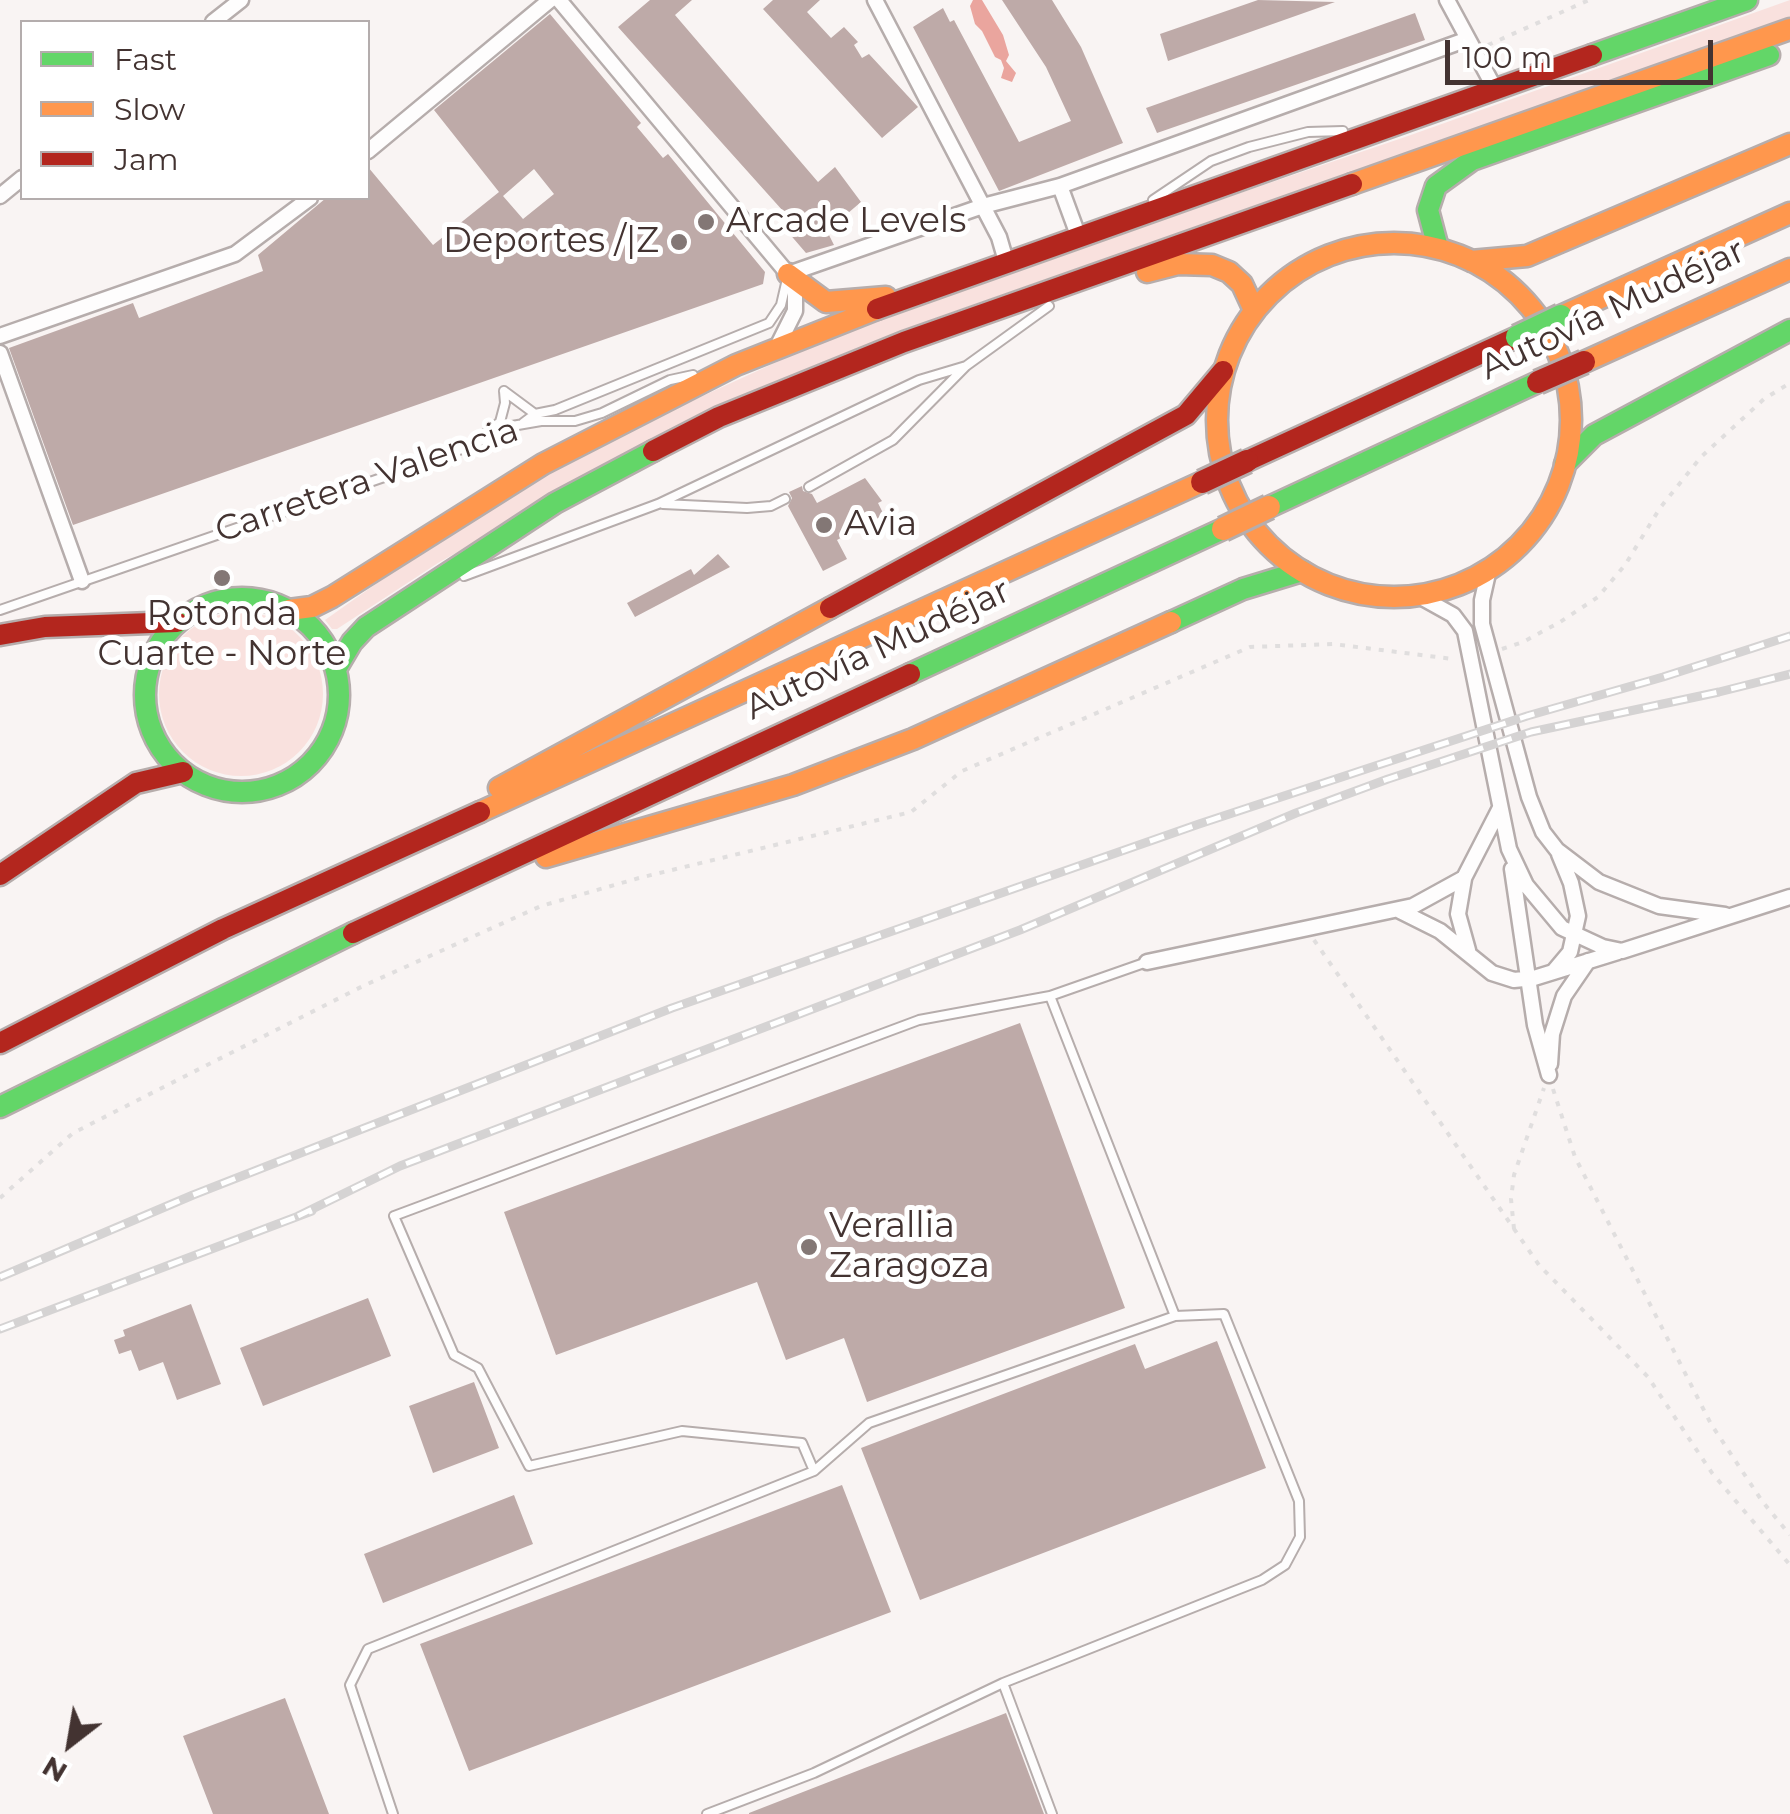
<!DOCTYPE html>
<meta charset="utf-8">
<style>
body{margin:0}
#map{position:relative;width:1790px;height:1814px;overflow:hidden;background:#f9f4f3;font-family:Montserrat,sans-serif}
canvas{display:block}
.legend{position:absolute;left:20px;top:20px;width:350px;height:180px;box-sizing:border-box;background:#fff;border:2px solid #b4adad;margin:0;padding:12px 18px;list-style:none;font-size:30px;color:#433331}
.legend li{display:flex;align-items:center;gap:20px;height:50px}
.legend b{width:50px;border:2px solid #b4adad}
.north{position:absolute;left:20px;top:1694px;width:100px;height:100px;-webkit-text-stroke:8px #fff;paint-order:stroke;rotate:211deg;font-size:28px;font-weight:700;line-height:40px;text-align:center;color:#433331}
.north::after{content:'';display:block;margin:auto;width:35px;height:45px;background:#433331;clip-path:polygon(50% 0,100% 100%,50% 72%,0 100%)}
.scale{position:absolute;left:1445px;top:40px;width:268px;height:45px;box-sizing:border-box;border:5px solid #433331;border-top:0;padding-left:12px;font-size:30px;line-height:35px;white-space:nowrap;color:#433331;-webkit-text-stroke:8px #fff;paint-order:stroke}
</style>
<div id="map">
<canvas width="1790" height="1814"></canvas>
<ul class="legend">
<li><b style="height:12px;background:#63d668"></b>Fast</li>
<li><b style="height:12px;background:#ff974d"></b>Slow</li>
<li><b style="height:12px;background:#b3261e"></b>Jam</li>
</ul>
<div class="north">N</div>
<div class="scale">100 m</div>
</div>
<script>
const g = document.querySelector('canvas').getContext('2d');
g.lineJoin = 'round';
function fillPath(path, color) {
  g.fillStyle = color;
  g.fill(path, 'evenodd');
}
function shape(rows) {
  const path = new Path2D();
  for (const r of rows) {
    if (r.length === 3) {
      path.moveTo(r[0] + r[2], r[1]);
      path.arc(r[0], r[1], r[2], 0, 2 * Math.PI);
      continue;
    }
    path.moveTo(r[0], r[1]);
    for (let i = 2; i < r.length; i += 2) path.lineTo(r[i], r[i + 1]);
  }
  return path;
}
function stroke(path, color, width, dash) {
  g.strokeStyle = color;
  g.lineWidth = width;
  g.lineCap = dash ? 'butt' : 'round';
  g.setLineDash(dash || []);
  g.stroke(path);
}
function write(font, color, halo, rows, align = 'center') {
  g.font = font + ' Montserrat,sans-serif';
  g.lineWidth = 10;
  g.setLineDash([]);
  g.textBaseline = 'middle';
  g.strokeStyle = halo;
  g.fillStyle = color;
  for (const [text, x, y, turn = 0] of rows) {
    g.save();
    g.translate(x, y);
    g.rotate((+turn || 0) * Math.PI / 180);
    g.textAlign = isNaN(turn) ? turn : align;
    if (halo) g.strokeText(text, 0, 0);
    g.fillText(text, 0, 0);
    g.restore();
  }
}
const green = shape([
 [1790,0,1790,19,941,316,715,408,438,563,337,629,332,629,325,620,411,559,510,496,611,438,875,317,1408,136],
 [241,694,82]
]);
const water = shape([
 [973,0,982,0,1003,35,1009,55,1006,61,1016,73,1012,82,1001,78,1004,68,1001,60,995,57,982,31,975,24,970,6]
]);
const building = shape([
 [650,0,692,0,675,15,818,182,835,167,861,202,827,231,834,245,806,253,775,217,783,211,618,27],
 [773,0,820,0,807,12,831,38,844,27,858,42,854,45,862,58,869,54,918,107,882,138,763,9],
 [1002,0,1052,0,1081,47,1123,143,999,191,913,27,943,8,950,22,954,20,1019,142,1071,121,1046,67],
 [1258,0,1335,2,1168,61,1160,34],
 [1415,13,1425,40,1157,133,1146,108],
 [550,14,641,123,637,127,663,158,668,154,765,272,763,284,73,525,9,348,133,303,139,318,263,271,258,255,326,198,368,198,368,167,433,245,499,192,434,110],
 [534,169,554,194,523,219,503,196],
 [865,478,882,501,878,503,884,515,837,540,847,559,823,571,788,506,792,498,789,492,802,486,803,491,812,494,817,503],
 [718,554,730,567,635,617,627,603,691,569,694,575],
 [1020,1023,1125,1308,867,1402,844,1338,786,1360,757,1282,556,1355,504,1212],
 [368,1298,391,1356,263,1406,240,1348],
 [191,1304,221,1384,177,1400,163,1362,139,1371,131,1350,119,1354,114,1340,125,1336,123,1330],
 [1217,1341,1266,1468,920,1600,861,1448,1135,1344,1145,1369],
 [474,1382,499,1448,433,1473,409,1406],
 [842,1485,891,1612,469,1771,420,1644],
 [514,1495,533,1544,383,1603,364,1554],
 [285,1698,329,1814,213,1814,183,1736],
 [1006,1713,1044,1814,749,1814,749,1813]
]);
const path = shape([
 [1488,45,1589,0],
 [1502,649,1523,642,1560,622,1598,597,1625,565,1660,508,1701,457,1764,399,1790,383],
 [1314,940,1539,1265,1648,1377,1712,1473,1790,1565],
 [1553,1089,1575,1157,1711,1424,1762,1501,1790,1535],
 [0,1198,73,1133,363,986,541,906,639,878,911,812,962,771,1250,647,1333,644,1453,659],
 [1514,1229,1511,1199,1514,1175,1544,1088]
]);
const lane = shape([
 [1153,200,1211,161,1249,147,1308,132,1343,131],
 [504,391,535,414],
 [523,423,535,414,555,410,769,323,781,305,787,279],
 [481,437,500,422,505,403,504,391],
 [809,487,893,440,966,366,1049,306],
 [663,504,747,508,771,506,785,499],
 [464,576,658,504,919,380,966,366],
 [0,610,390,475,470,446,512,426,541,421,575,421,602,413,670,380,693,375],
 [1147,962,1050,996,1175,1316],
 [814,1471,802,1443,682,1431,529,1466,478,1368,454,1355,394,1216,919,1020,1050,996],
 [1003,1683,1052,1814],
 [393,1814,350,1685,368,1649,814,1471,869,1423,1175,1316,1224,1314,1299,1501,1300,1537,1285,1565,1262,1580,1003,1683,814,1773,707,1814]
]);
const street = shape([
 [559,0,788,274,795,294,795,311,778,345],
 [875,0,999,237,1006,261],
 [1447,0,1494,87],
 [213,22,241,0],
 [368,151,550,0],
 [1060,186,1078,235],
 [0,196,22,178],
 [788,274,983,206,1060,186,1468,39],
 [0,336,235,254,310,198],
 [0,353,82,581],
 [1489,569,1482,600,1482,624,1529,797,1543,832,1557,850,1599,882,1659,906,1725,915],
 [1417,595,1453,615,1465,631,1509,849,1526,885,1562,928,1603,947,1622,951,1790,897],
 [1512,869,1535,1025,1549,1075],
 [1464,879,1458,914,1468,950],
 [1400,911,1440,931,1492,973,1514,980,1534,978,1618,952],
 [1147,962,1413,906,1464,878,1500,808],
 [1554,971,1570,952,1578,916,1571,883,1559,854],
 [1550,1064,1552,1034,1564,996,1588,961]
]);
const fast = shape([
 [1592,55,1747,0],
 [1438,248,1428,210,1436,186,1472,160,1769,55],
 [1565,464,1594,435,1790,330],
 [1269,507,1538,382],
 [242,695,97],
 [1171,622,1243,589,1302,571],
 [336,669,352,642,366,627,555,503,653,451],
 [910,674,1223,529],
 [0,1107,353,933]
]);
const slow = shape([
 [1352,184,1790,29],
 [1394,420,177],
 [1471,261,1527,256,1790,144],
 [1147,272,1178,264,1212,265,1229,272,1242,284,1254,310],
 [788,274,826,302,886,297],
 [1561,316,1790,213],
 [1584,362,1790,269],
 [289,610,312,607,332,597,543,464,736,365,877,309],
 [499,788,830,608],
 [480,812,1202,482],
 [546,857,793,785,913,739,1171,622]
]);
const jam = shape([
 [877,309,1592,55],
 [653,451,719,417,904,342,1352,184],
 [1247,461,1517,337],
 [830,608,1186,415,1223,371],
 [0,635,45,627,177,622],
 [0,875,136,783,183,772],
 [353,933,910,674],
 [0,1043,223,929,480,812]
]);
const rail = shape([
 [298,1216,400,1166,1020,930,1296,813,1388,779,1531,732,1719,692,1790,674],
 [0,1277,193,1195,672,1008,1199,824,1527,716,1663,677,1790,636],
 [0,1329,312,1211]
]);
const fastBridge = shape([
 [1517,337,1561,316]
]);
const slowBridge = shape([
 [1223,529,1269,507]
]);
const jamBridge = shape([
 [1538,382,1584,362],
 [1202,482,1247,461]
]);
const markers = [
 [706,222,10,"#837775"],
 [679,242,10,"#837775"],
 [824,525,10,"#837775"],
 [222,578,10,"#837775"],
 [809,1247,10,"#837775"]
];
const poiNames = [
 ["Arcade Levels",726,222],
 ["Deportes /|Z",659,242,"right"],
 ["Avia",844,525],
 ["Rotonda",222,615,"center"],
 ["Cuarte - Norte",222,655,"center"],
 ["Verallia",829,1227],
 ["Zaragoza",829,1267]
];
const streetNames = [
 ["Autovía Mudéjar",1613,310,-25],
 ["Carretera Valencia",367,481,-19],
 ["Autovía Mudéjar",878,650,-25]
];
fillPath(green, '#f9e1de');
fillPath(water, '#eaa59e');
fillPath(building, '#beaaa8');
stroke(lane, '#b6adac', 12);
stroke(street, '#b6adac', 19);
stroke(fast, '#b6adac', 25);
stroke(slow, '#b6adac', 25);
stroke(jam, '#b6adac', 25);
stroke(path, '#e0dede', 4, [5, 8]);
stroke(lane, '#fefdfd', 8);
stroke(street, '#fefdfd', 14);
stroke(fast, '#63d668', 20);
stroke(slow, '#ff974d', 20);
stroke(jam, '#b3261e', 20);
stroke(rail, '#d5d3d3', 9);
stroke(rail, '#fff', 5, [15]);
stroke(fastBridge, '#b6adac', 28, []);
stroke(slowBridge, '#b6adac', 28, []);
stroke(jamBridge, '#b6adac', 28, []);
stroke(fastBridge, '#63d668', 22);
stroke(slowBridge, '#ff974d', 22);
stroke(jamBridge, '#b3261e', 22);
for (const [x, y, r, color] of markers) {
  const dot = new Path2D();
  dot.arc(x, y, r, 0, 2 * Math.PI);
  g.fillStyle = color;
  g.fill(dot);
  stroke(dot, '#fff', 4);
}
write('35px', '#433331', '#fff', poiNames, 'left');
write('35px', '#433331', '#fff', streetNames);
</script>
